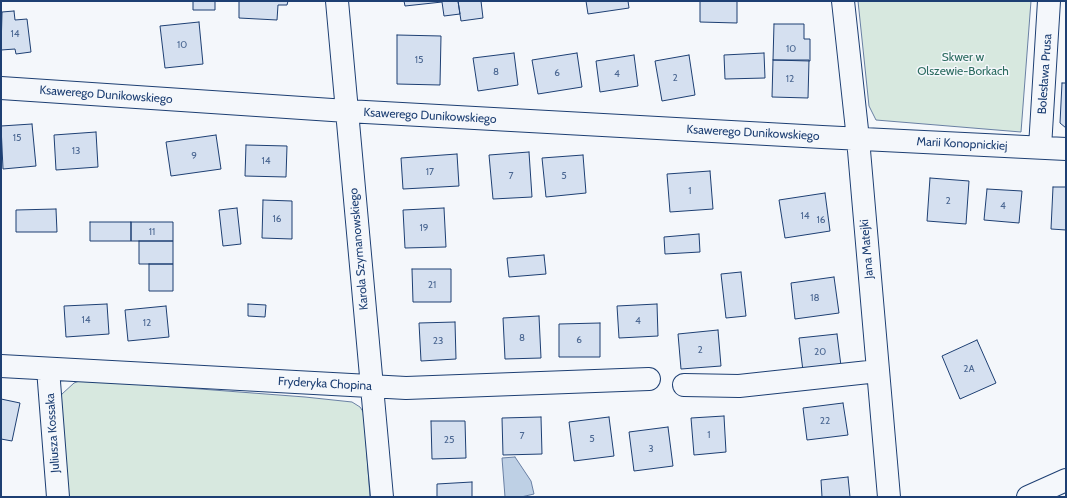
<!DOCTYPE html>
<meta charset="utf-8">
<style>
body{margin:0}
#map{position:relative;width:1067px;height:498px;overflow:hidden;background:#f4f7fb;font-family:Cabin,sans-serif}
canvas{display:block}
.frame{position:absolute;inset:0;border:2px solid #1d3f73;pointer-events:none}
</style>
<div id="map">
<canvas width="1067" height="498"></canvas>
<div class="frame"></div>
</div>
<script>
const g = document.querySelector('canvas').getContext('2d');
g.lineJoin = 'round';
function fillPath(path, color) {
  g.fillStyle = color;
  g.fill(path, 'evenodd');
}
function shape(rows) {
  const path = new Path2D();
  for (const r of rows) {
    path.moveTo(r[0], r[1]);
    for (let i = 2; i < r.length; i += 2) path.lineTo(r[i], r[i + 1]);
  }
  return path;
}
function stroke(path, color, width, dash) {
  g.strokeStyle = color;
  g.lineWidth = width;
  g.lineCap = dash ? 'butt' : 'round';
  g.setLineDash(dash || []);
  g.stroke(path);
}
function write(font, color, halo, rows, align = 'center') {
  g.font = font + ' Cabin,sans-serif';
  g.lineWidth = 3;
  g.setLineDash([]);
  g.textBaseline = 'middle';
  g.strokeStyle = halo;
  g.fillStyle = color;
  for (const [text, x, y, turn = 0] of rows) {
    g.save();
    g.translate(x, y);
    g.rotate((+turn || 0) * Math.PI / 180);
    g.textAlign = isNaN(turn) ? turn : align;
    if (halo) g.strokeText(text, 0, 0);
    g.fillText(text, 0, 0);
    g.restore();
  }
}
const green = shape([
 [858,1,1031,1,1021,132,876,120,869,106,858,1],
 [82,380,305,397,352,402,360,407,364,413,370,497,66,497,58,401,62,394,74,383,82,380]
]);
const water = shape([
 [515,457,531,481,534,494,521,497,505,497,502,458,515,457]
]);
const building = shape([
 [193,1,215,1,215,10,193,10,193,1],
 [239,1,288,1,287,5,278,5,277,20,239,18,239,1],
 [404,1,458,1,460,14,444,16,442,2,405,6,404,1],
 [458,1,481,1,483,18,461,21,458,1],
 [586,1,628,1,629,8,588,14,586,1],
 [700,1,737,1,737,23,700,22,700,1],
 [14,11,15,20,27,19,31,52,16,54,15,49,1,50,2,12,14,11],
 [199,22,203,64,165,68,160,26,199,22],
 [774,24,804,24,804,39,810,39,810,61,773,60,774,24],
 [397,35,441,36,440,85,397,84,397,35],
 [514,53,518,85,478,91,473,58,514,53],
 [577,53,582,87,538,94,532,60,577,53],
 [764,53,765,78,725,79,724,55,764,53],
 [634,55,638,86,600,92,596,61,634,55],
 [689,55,695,95,662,101,655,61,689,55],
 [773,60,809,60,808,98,772,97,773,60],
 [1062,83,1066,83,1066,128,1060,123,1062,83],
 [32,124,36,166,3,169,1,126,32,124],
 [96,132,98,167,56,170,54,135,96,132],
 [216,135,221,169,171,176,166,142,216,135],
 [246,145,287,146,286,177,245,176,246,145],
 [529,152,532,197,493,199,489,155,529,152],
 [457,154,459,186,403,189,401,158,457,154],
 [583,155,586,193,546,197,542,158,583,155],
 [710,171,713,209,670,212,667,174,710,171],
 [930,178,969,181,966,224,927,221,930,178],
 [1053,187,1066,187,1066,230,1051,229,1053,187],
 [987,189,1022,191,1019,223,984,220,987,189],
 [825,193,830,231,785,238,779,200,825,193],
 [263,200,292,201,292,239,262,238,263,200],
 [237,208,241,244,223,246,219,210,237,208],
 [444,208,446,247,405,248,403,210,444,208],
 [56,209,57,232,16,232,16,210,56,209],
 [90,222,131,222,131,241,90,241,90,222],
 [131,222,173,222,173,241,131,241,131,222],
 [699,234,700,252,665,254,664,237,699,234],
 [139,241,173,241,173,264,139,264,139,241],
 [544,255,546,274,509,277,507,258,544,255],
 [149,264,173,264,173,291,149,291,149,264],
 [412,269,451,269,451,302,413,302,412,269],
 [741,272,746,316,726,318,721,274,741,272],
 [834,277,839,313,795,319,791,283,834,277],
 [107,304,109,334,66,337,64,306,107,304],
 [248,304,266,305,265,317,248,316,248,304],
 [657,304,658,336,619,338,617,306,657,304],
 [166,306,169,337,128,341,125,310,166,306],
 [539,316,541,358,505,359,503,318,539,316],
 [455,322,456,359,421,361,419,323,455,322],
 [600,323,600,357,559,357,559,324,600,323],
 [718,330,721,366,681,369,678,334,718,330],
 [837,334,841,366,803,371,799,338,837,334],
 [977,340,996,383,960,399,942,356,977,340],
 [1,399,20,403,12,441,1,439,1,399],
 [843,403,848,435,807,440,803,408,843,403],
 [724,416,726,452,694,455,691,418,724,416],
 [541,417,542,454,503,455,502,418,541,417],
 [609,417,614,456,574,461,569,422,609,417],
 [431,421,465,421,466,458,432,459,431,421],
 [668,427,673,466,634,471,629,432,668,427],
 [848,477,850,497,822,497,821,480,848,477],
 [472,482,472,497,437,497,437,484,472,482]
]);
const minor = shape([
 [337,1,382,497],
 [843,1,858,139,889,497],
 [1,88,347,111,822,137,1066,149],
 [1040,147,1049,1],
 [1,366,406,388,649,379],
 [48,369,58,497],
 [684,385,739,386,878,371],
 [1028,497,1066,480]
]);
const numberNames = [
 ["14",15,34],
 ["10",182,45],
 ["10",791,49],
 ["15",419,60],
 ["8",496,72],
 ["6",557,73],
 ["4",617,74],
 ["2",675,78],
 ["12",790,79],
 ["15",17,138],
 ["13",76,151],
 ["9",194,156],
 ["14",266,161],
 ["17",430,172],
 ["7",511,176],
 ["5",564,176],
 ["1",690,191],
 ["2",948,201],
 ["4",1003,206],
 ["14",805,216],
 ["16",277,219],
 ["16",821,220],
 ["19",424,228],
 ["11",152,232],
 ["21",432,285],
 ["18",815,298],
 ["14",86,320],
 ["4",638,321],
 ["12",147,323],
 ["8",522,338],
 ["6",579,340],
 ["23",438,341],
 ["2",700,350],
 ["20",820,352],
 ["2A",969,369],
 ["22",825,421],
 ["1",709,435],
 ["7",522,436],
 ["5",592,439],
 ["25",449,440],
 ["3",651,449]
];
const parkNames = [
 ["Skwer w",963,57],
 ["Olszewie-Borkach",963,71]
];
const streetNames = [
 ["Bolesława Prusa",1045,74,-86],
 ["Ksawerego Dunikowskiego",106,95,4],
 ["Ksawerego Dunikowskiego",430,116,3],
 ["Ksawerego Dunikowskiego",753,133,3],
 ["Marii Konopnickiej",962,144,3],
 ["Karola Szymanowskiego",359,249,-95],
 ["Jana Matejki",867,249,-95],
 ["Fryderyka Chopina",325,384,3],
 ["Juliusza Kossaka",53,433,-94]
];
fillPath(green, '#d7e8df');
stroke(green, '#687fa3', 1);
fillPath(water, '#bed0e5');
stroke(water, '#687fa3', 1);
fillPath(building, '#d5e0f0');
stroke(building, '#1d3f73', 1);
stroke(minor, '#1d3f73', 24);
stroke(minor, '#f4f7fb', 22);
write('10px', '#4b6792', null, numberNames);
write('12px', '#2c6c60', '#f4f7fb', parkNames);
write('12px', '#1d3f73', '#f4f7fb', streetNames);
</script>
